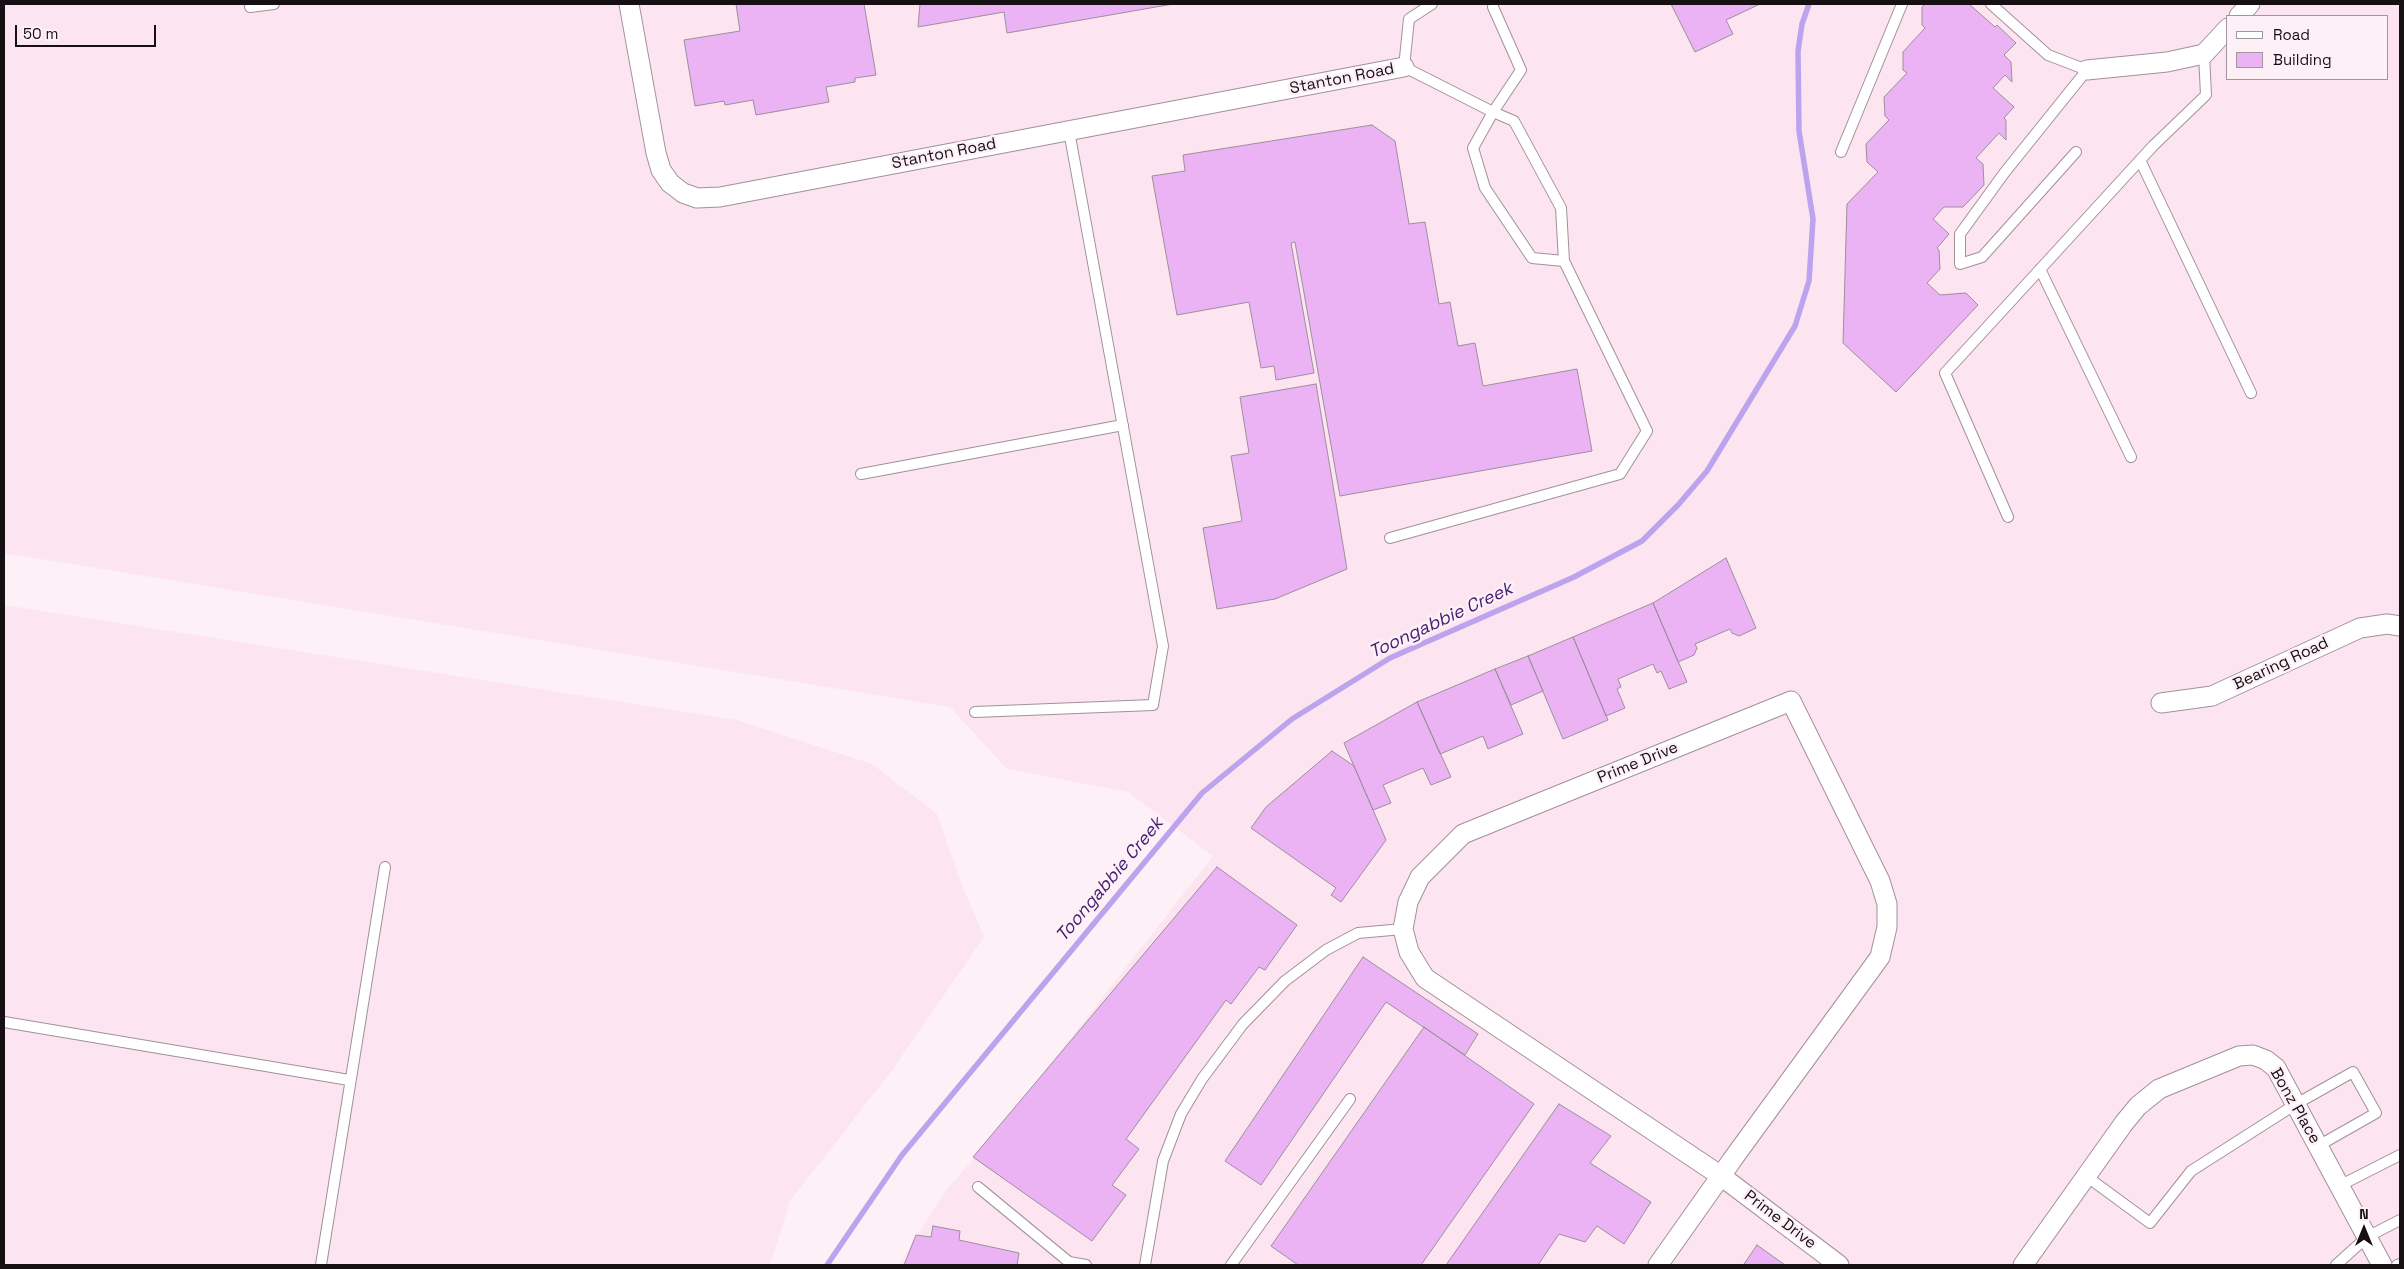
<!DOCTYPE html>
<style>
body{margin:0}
#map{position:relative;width:2404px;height:1269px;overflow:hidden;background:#fdf0f7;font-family:"Space Grotesk",sans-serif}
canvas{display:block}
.frame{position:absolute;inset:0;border:5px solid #161013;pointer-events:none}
.legend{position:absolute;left:2226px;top:15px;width:162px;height:65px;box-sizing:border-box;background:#fdf0f7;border:1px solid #a1969c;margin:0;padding:6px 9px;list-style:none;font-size:15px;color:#161013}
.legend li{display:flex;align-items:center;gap:10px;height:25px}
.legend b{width:25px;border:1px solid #a1969c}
.north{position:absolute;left:2339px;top:1204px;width:50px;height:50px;-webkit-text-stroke:4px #fdf0f7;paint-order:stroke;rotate:0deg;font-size:14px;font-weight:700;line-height:20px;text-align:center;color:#161013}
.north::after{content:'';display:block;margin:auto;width:18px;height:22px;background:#161013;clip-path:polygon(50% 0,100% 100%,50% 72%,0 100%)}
.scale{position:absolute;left:15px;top:25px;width:141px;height:22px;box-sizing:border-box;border:2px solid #161013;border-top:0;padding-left:6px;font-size:15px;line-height:18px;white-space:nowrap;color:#161013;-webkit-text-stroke:4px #fdf0f7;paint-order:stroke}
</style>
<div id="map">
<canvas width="2404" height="1269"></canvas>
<div class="frame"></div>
<ul class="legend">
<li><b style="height:6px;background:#fff"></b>Road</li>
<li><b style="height:14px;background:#ebb3f4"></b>Building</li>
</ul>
<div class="north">N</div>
<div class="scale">50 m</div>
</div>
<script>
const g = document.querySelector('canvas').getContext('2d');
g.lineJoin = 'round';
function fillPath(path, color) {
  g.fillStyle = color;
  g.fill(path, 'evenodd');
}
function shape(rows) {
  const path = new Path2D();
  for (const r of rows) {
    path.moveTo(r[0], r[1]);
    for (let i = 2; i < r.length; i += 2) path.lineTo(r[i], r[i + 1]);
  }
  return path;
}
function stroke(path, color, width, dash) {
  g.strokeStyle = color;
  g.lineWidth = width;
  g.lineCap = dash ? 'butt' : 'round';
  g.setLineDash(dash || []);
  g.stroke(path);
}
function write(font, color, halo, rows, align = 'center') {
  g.font = font + ' "Space Grotesk",sans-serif';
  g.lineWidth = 5;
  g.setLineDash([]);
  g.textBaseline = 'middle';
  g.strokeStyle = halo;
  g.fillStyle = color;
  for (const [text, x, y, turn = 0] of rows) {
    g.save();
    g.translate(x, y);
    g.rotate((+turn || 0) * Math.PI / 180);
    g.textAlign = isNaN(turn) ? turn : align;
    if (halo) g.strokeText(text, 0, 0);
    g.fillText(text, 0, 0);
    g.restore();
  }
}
const built = shape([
 [4,4,2400,4,2400,1265,899,1265,944,1193,1006,1121,1213,856,1128,792,1007,769,950,707,4,553],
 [2228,16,2388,16,2388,79,2228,79],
 [4,605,737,720,872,764,937,814,963,888,984,937,890,1073,790,1201,770,1265,4,1265]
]);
const stream = shape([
 [827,1265,902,1155,1202,793,1292,719,1390,658,1574,577,1642,541,1678,505,1707,471,1795,326,1809,281,1813,219,1799,131,1798,51,1802,24,1809,4]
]);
const building = shape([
 [736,4,864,4,876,75,855,78,855,82,826,87,829,102,756,115,753,100,725,105,724,101,695,106,684,40,740,31,736,4],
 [920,4,1173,4,1007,33,1004,12,918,27,920,4],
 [1671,4,1760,4,1726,20,1733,34,1695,52,1671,4],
 [1925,4,1969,4,1995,27,1997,25,2016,43,2004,55,2011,62,2012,82,2005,75,1993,88,2014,107,2004,118,2006,120,2006,140,1999,133,1976,158,1983,164,1984,185,1963,207,1944,207,1933,219,1949,234,1937,248,1939,250,1940,269,1927,283,1940,295,1966,293,1978,305,1896,392,1843,343,1847,204,1878,172,1867,162,1866,144,1889,120,1885,116,1884,97,1907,73,1903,70,1903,52,1925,28,1922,25,1922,7,1925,4],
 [1372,125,1395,141,1409,224,1425,222,1439,304,1450,302,1458,346,1475,343,1483,386,1577,369,1592,451,1340,496,1295,242,1291,243,1314,373,1276,380,1274,366,1261,368,1249,302,1177,315,1152,176,1185,171,1183,155,1372,125],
 [1316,384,1347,569,1275,599,1217,609,1203,528,1242,521,1231,456,1249,453,1240,397,1316,384],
 [1726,558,1756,628,1739,636,1732,633,1730,629,1695,644,1697,648,1694,655,1678,662,1653,603,1726,558],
 [1653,603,1687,682,1669,689,1661,671,1657,673,1653,664,1618,679,1621,687,1617,689,1625,708,1606,716,1573,637,1653,603],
 [1573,637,1608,720,1563,739,1528,656,1573,637],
 [1528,656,1543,691,1511,705,1495,669,1528,656],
 [1495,669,1523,734,1488,749,1483,736,1440,754,1417,702,1495,669],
 [1417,702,1451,777,1431,785,1423,768,1383,785,1391,803,1373,810,1344,743,1417,702],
 [1332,751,1354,766,1386,840,1341,902,1331,895,1336,888,1251,828,1266,807,1332,751],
 [1217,867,1297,925,1265,970,1259,967,1231,1004,1226,1000,1126,1139,1139,1149,1112,1185,1126,1195,1092,1241,973,1157,1217,867],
 [1363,957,1478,1034,1465,1055,1386,1002,1261,1185,1225,1161,1363,957],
 [1424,1027,1534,1104,1421,1265,1298,1265,1271,1246,1424,1027],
 [1559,1104,1611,1136,1590,1163,1651,1202,1624,1244,1597,1226,1585,1242,1559,1234,1538,1265,1446,1265,1559,1104],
 [933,1226,960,1231,959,1240,1019,1253,1017,1265,904,1265,916,1235,931,1237,933,1226],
 [1757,1245,1785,1265,1746,1265,1744,1264,1757,1245]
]);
const service = shape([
 [1432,4,1409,19,1404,67,1493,112,1521,70,1493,7],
 [1991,4,2048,55,2087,70,2005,172,1960,234,1960,264,1982,257,2076,152],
 [250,7,274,4],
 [1493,112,1514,121,1561,208,1564,261,1532,258,1485,188,1473,148,1493,112],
 [1841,152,1902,4],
 [2140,160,2251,393],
 [2040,269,2131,457],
 [861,474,1123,425],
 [2008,517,1945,373,2153,146,2206,95,2204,54],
 [1390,538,1620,474,1647,431,1564,261],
 [975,712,1153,705,1163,646,1069,131],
 [4,1022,349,1080],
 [2086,1176,2150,1223,2191,1171,2296,1104,2353,1072,2376,1113,2318,1146],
 [2339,1186,2400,1155],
 [978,1187,1069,1262,1086,1265],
 [321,1265,385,867],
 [1145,1265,1163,1161,1181,1114,1202,1079,1243,1024,1285,981,1326,950,1358,933,1403,929],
 [1231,1265,1350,1099],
 [2336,1265,2367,1237,2400,1220],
 [2397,1265,2400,1264]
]);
const minor = shape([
 [629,4,656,153,661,170,670,183,683,193,697,198,720,197,1404,67],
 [2239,16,2250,4],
 [2087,70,2167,62,2204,54,2228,28],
 [2161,703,2212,696,2360,628,2387,624,2400,626],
 [1658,1265,1711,1190,1721,1176,1732,1160,1880,957,1887,927,1887,904,1880,881,1791,701,1463,834,1420,877,1408,902,1403,929,1409,952,1425,978,1721,1176,1839,1265],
 [2023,1265,2124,1123,2138,1106,2159,1089,2239,1056,2253,1055,2266,1060,2276,1068,2382,1265]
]);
const streetNames = [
 ["Stanton Road",1342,79,-11],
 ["Stanton Road",944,154,-11],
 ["Bearing Road",2281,664,-25],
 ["Prime Drive",1638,763,-22],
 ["Bonz Place",2295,1106,60],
 ["Prime Drive",1780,1220,37]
];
const waterNames = [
 ["Toongabbie Creek",1441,621,-25],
 ["Toongabbie Creek",1110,880,-50]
];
fillPath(built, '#fce4f1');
stroke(stream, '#bca3ed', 5.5);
fillPath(building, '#ebb3f4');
stroke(building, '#9b909d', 1);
stroke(service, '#a19199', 12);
stroke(minor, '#a19199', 21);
stroke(service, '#fff', 10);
stroke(minor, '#fff', 19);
write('16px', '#161013', '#fdf0f7', streetNames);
write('italic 18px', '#411c70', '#fdf0f7', waterNames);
</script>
